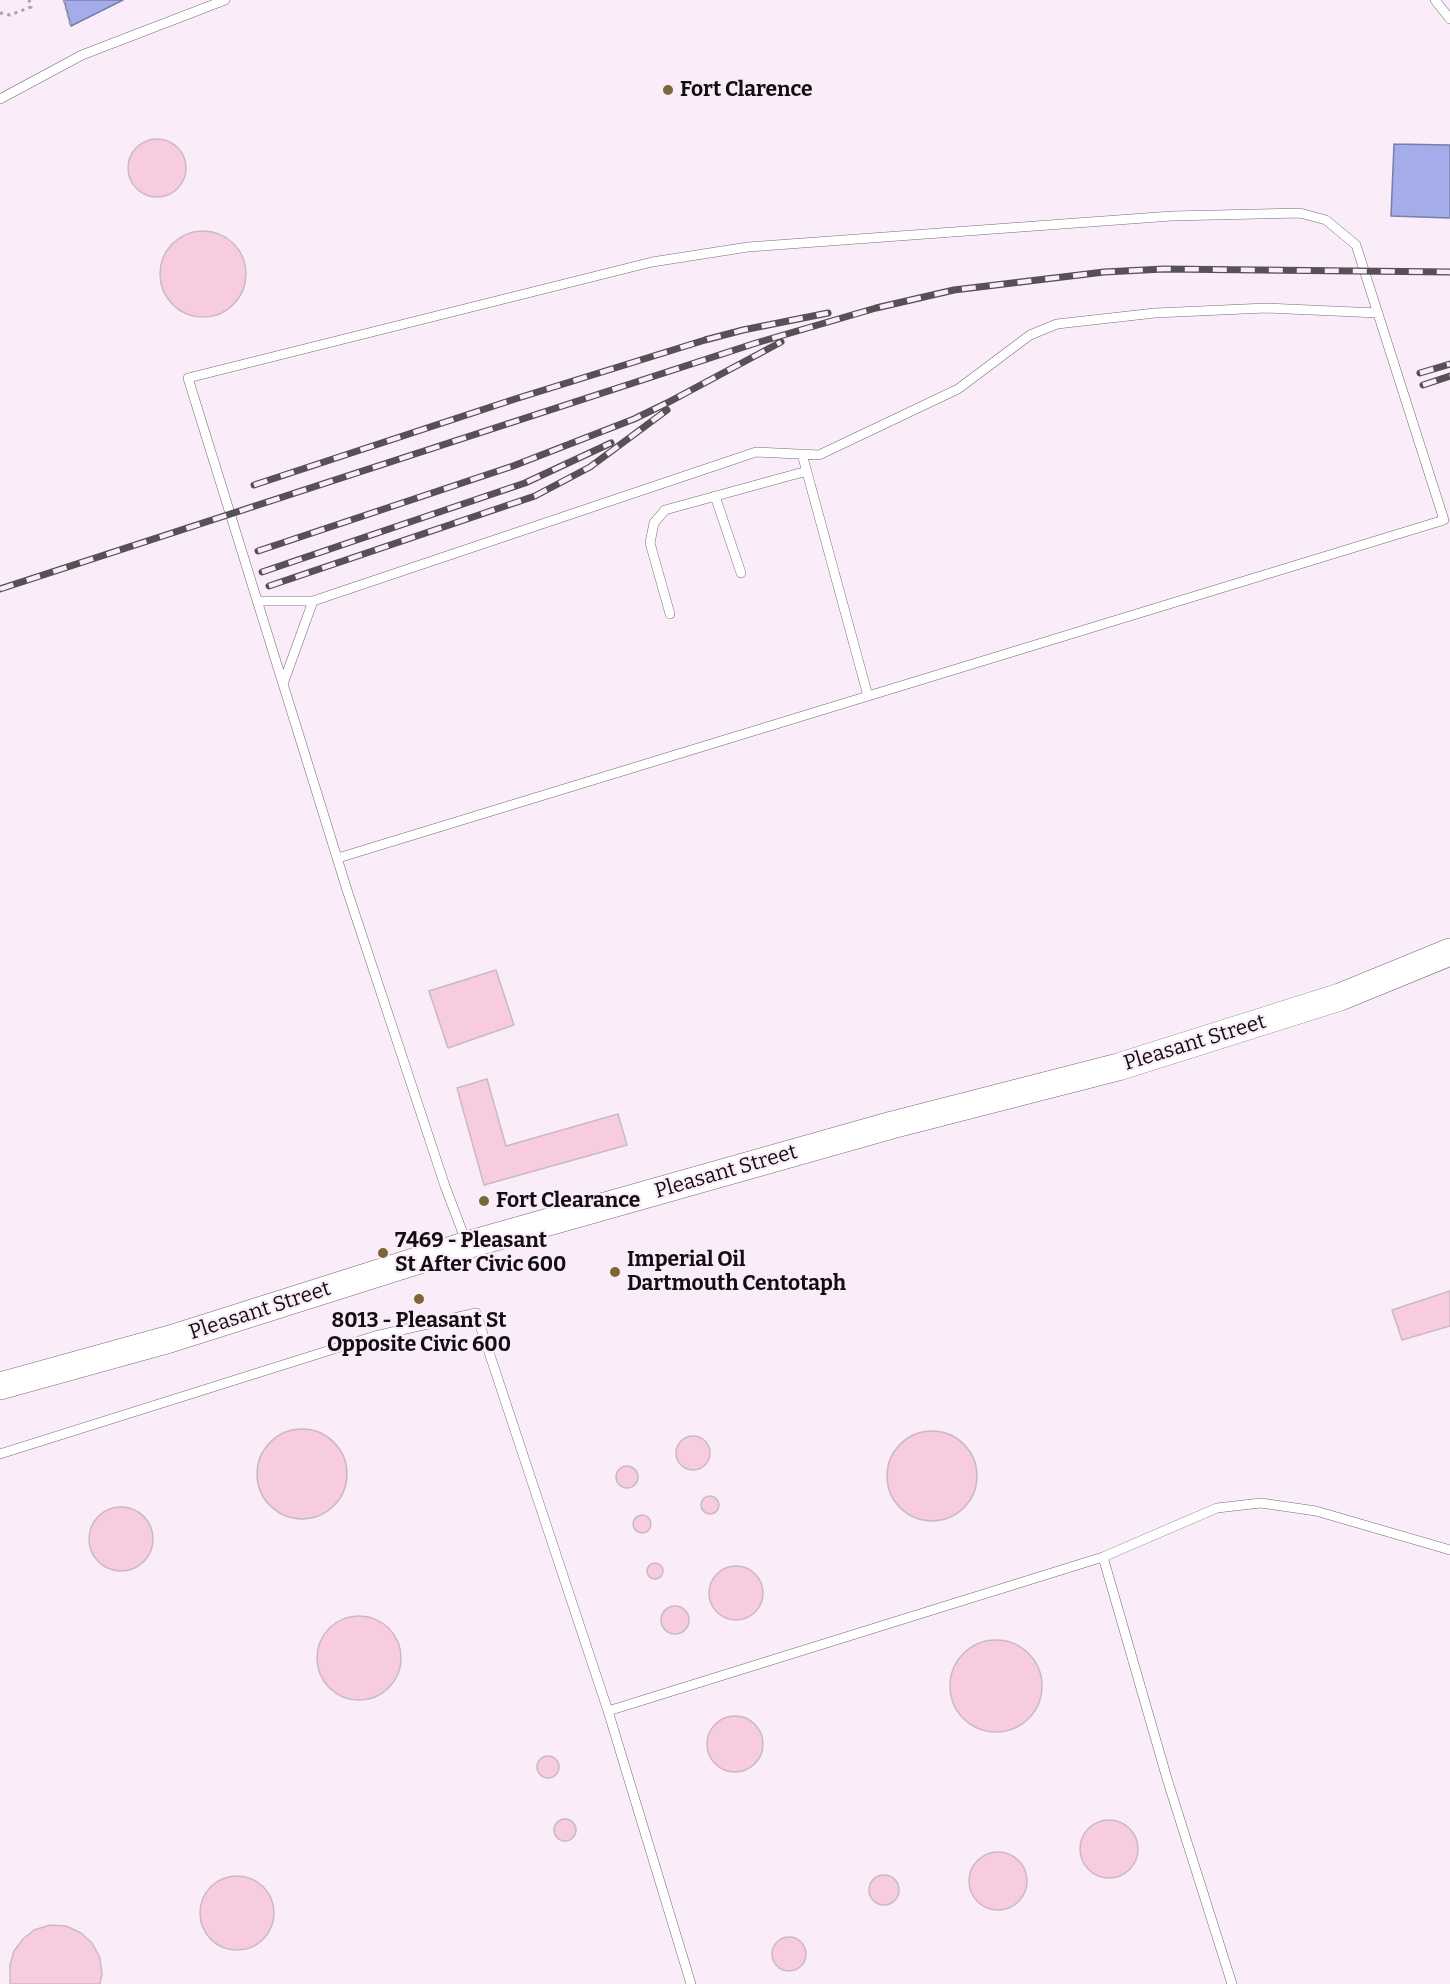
<!DOCTYPE html>
<style>
body{margin:0}
canvas{display:block;background:#faedf9}
</style>
<canvas width="1450" height="1984"></canvas>
<script>
const g = document.querySelector('canvas').getContext('2d');
g.lineJoin = 'round';
function fillPath(path, color) {
  g.fillStyle = color;
  g.fill(path, 'evenodd');
}
function shape(rows) {
  const path = new Path2D();
  for (const r of rows) {
    if (r.length === 3) {
      path.moveTo(r[0] + r[2], r[1]);
      path.arc(r[0], r[1], r[2], 0, 2 * Math.PI);
      continue;
    }
    path.moveTo(r[0], r[1]);
    for (let i = 2; i < r.length; i += 2) path.lineTo(r[i], r[i + 1]);
  }
  return path;
}
function stroke(path, color, width, dash) {
  g.strokeStyle = color;
  g.lineWidth = width;
  g.lineCap = dash ? 'butt' : 'round';
  g.setLineDash(dash || []);
  g.stroke(path);
}
function write(font, color, halo, rows, align = 'center') {
  g.font = font + ' Bitter,serif';
  g.lineWidth = 4.5;
  g.setLineDash([]);
  g.textBaseline = 'middle';
  g.strokeStyle = halo;
  g.fillStyle = color;
  for (const [text, x, y, turn = 0] of rows) {
    g.save();
    g.translate(x, y);
    g.rotate((+turn || 0) * Math.PI / 180);
    g.textAlign = isNaN(turn) ? turn : align;
    if (halo) g.strokeText(text, 0, 0);
    g.fillText(text, 0, 0);
    g.restore();
  }
}
const water = shape([
 [64,0,123,0,71,26,64,0],
 [1394,144,1450,145,1450,218,1391,216,1394,144]
]);
const building = shape([
 [157,168,29],
 [203,274,43],
 [496,970,514,1025,448,1048,429,991,496,970],
 [487,1079,506,1146,618,1114,627,1145,484,1185,457,1088,487,1079],
 [1450,1291,1450,1326,1402,1340,1392,1310,1450,1291],
 [302,1474,45],
 [932,1476,45],
 [693,1453,17],
 [627,1477,11],
 [710,1505,9],
 [121,1539,32],
 [642,1524,9],
 [655,1571,8],
 [736,1593,27],
 [675,1620,14],
 [359,1658,42],
 [996,1686,46],
 [735,1744,28],
 [548,1767,11],
 [565,1830,11],
 [1109,1849,29],
 [998,1881,29],
 [884,1890,15],
 [237,1913,37],
 [50,1925,66,1926,81,1933,92,1943,100,1958,102,1974,100,1984,10,1984,10,1965,14,1951,23,1939,34,1930,50,1925],
 [789,1954,17]
]);
const path = shape([
 [64,0,71,26],
 [0,13,10,15,31,7,29,0]
]);
const lane = shape([
 [1435,0,1450,19],
 [0,99,82,55,225,0],
 [802,454,868,696],
 [715,496,741,573],
 [257,601,313,601,283,684],
 [313,601,756,452,819,455,958,389,1030,335,1057,324,1155,313,1266,308,1378,313],
 [670,614,650,543,654,523,665,510,807,471],
 [338,858,1444,520,1356,245,1326,220,1300,213,1172,216,748,247,652,262,188,378,347,890,445,1186,467,1244],
 [0,1454,375,1336,476,1313,608,1711,691,1984],
 [1103,1557,1168,1782,1232,1984],
 [608,1711,1103,1557,1217,1508,1261,1503,1316,1511,1450,1550]
]);
const secondary = shape([
 [0,1386,170,1339,467,1245,892,1125,1118,1067,1340,997,1450,952]
]);
const rail = shape([
 [1420,373,1450,364],
 [1423,385,1450,376],
 [254,485,515,399,705,340,743,330,828,313],
 [258,551,513,466,634,419,667,403,781,342],
 [262,572,525,483,611,443],
 [269,586,535,496,590,467,667,410],
 [0,589,756,343,876,308,954,290,1104,272,1164,269,1450,272]
]);
const markers = [
 [668,90,6,"#796735"],
 [484,1201,6,"#796735"],
 [383,1253,6,"#796735"],
 [615,1272,6,"#796735"],
 [419,1299,6,"#796735"]
];
const poiNames = [
 ["Fort Clarence",680,90],
 ["Fort Clearance",496,1201],
 ["7469 - Pleasant",395,1241],
 ["St After Civic 600",395,1265],
 ["Imperial Oil",627,1260],
 ["Dartmouth Centotaph",627,1284],
 ["8013 - Pleasant St",419,1321,"center"],
 ["Opposite Civic 600",419,1345,"center"]
];
const streetNames = [
 ["Pleasant Street",1195,1043,-17],
 ["Pleasant Street",726,1172,-16],
 ["Pleasant Street",260,1311,-18]
];
fillPath(water, '#a4adea');
stroke(water, '#787da9', 1.5);
fillPath(building, '#f7ccde');
stroke(building, '#cabac0', 1.5);
stroke(lane, '#766b76', 10);
stroke(secondary, '#766b76', 28);
stroke(path, '#aaa0aa', 3, [3, 4.5]);
stroke(lane, '#fff', 9);
stroke(secondary, '#fff', 27);
stroke(rail, '#575057', 7);
stroke(rail, '#faedf9', 4.5, [14]);
for (const [x, y, r, color] of markers) {
  const dot = new Path2D();
  dot.arc(x, y, r, 0, 2 * Math.PI);
  g.fillStyle = color;
  g.fill(dot);
  stroke(dot, '#faedf9', 2);
}
write('bold 21px', '#120e12', '#faedf9', poiNames, 'left');
write('21px', '#120e12', '#faedf9', streetNames);
</script>
